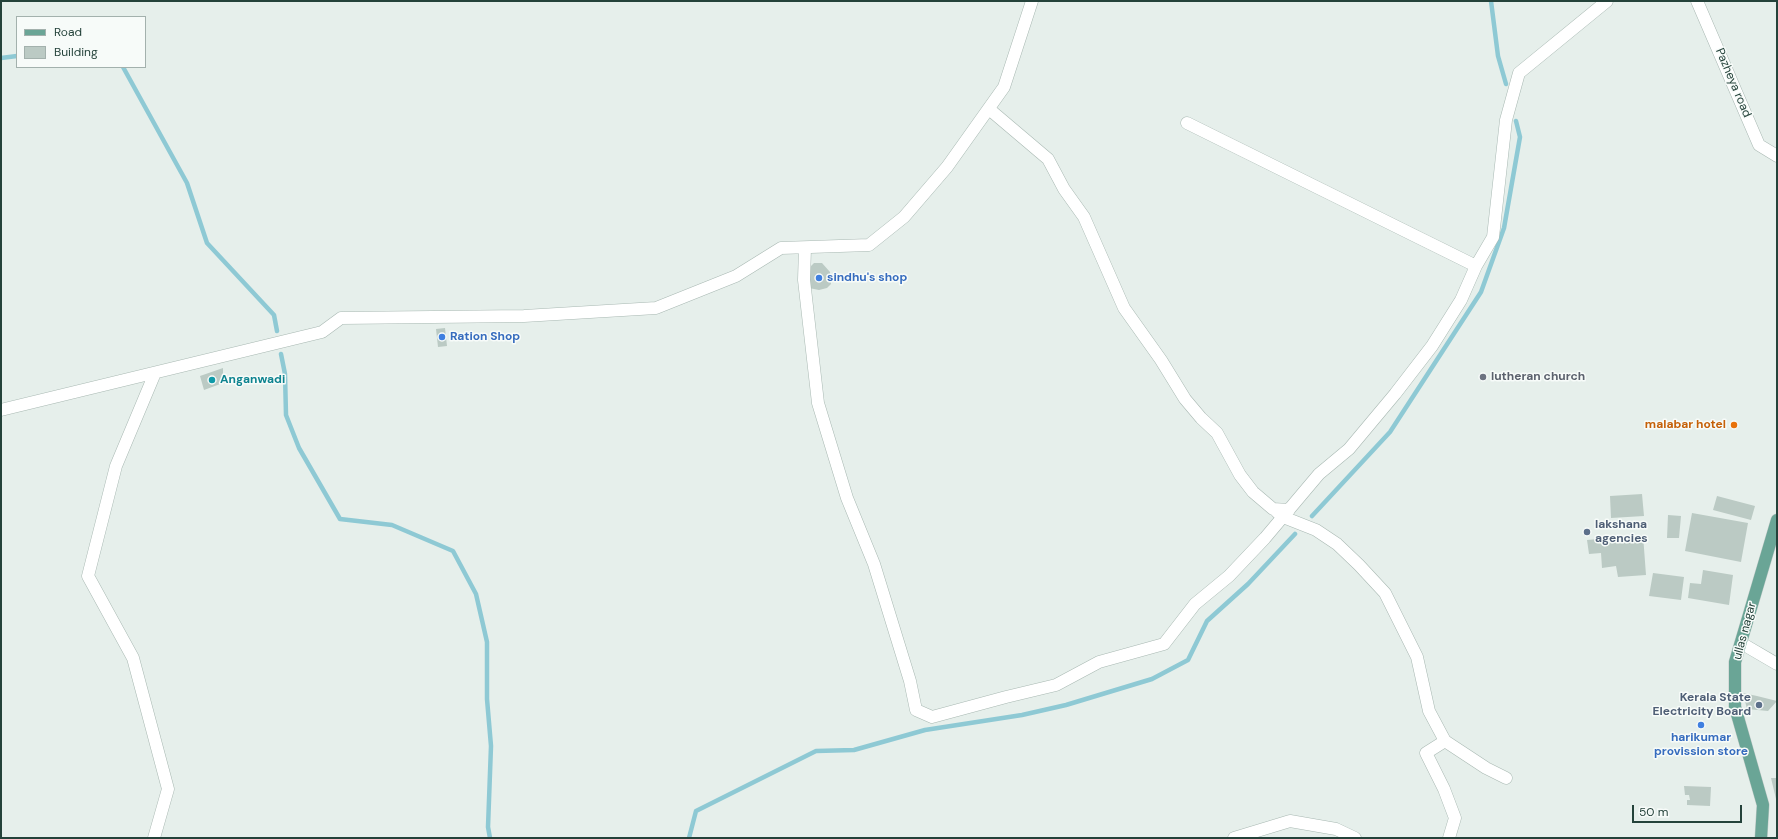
<!DOCTYPE html>
<style>
body{margin:0}
#map{position:relative;width:1778px;height:839px;overflow:hidden;background:#e6efeb;font-family:"DM Sans",sans-serif}
canvas{display:block}
.frame{position:absolute;inset:0;border:2px solid #24423a;pointer-events:none}
.legend{position:absolute;left:16px;top:16px;width:130px;height:52px;box-sizing:border-box;background:#f7fbf9;border:1px solid #a3b1ad;margin:0;padding:5px 7px;list-style:none;font-size:12px;color:#24423a}
.legend li{display:flex;align-items:center;gap:8px;height:20px}
.legend b{width:20px;border:1px solid #a3b1ad}
.scale{position:absolute;left:1632px;top:805px;width:110px;height:18px;box-sizing:border-box;border:2px solid #24423a;border-top:0;padding-left:5px;font-size:12px;line-height:14px;white-space:nowrap;color:#24423a;-webkit-text-stroke:3px #f7fbf9;paint-order:stroke}
</style>
<div id="map">
<canvas width="1778" height="839"></canvas>
<div class="frame"></div>
<ul class="legend">
<li><b style="height:5px;background:#6aa596"></b>Road</li>
<li><b style="height:11px;background:#bbcac4"></b>Building</li>
</ul>
<div class="scale">50 m</div>
</div>
<script>
const g = document.querySelector('canvas').getContext('2d');
g.lineJoin = 'round';
function shape(rows) {
  const path = new Path2D();
  for (const r of rows) {
    path.moveTo(r[0], r[1]);
    for (let i = 2; i < r.length; i += 2) path.lineTo(r[i], r[i + 1]);
  }
  return path;
}
function stroke(path, color, width, dash) {
  g.strokeStyle = color;
  g.lineWidth = width;
  g.lineCap = dash ? 'butt' : 'round';
  g.setLineDash(dash || []);
  g.stroke(path);
}
function fillPath(path, color) {
  g.fillStyle = color;
  g.fill(path, 'evenodd');
}
function write(font, color, halo, rows, align = 'center') {
  g.font = font + ' "DM Sans",sans-serif';
  g.lineWidth = 3;
  g.setLineDash([]);
  g.textBaseline = 'middle';
  g.strokeStyle = halo;
  g.fillStyle = color;
  for (const [text, x, y, turn = 0] of rows) {
    g.save();
    g.translate(x, y);
    g.rotate((+turn || 0) * Math.PI / 180);
    g.textAlign = isNaN(turn) ? turn : align;
    if (halo) g.strokeText(text, 0, 0);
    g.fillText(text, 0, 0);
    g.restore();
  }
}
const stream = shape([
 [1491,1,1498,56,1506,84],
 [1,58,17,56],
 [123,67,187,183,207,243,274,315,277,331],
 [281,354,285,374,286,415,299,448,340,519,392,525,453,551,476,594,487,642,487,699,491,746,488,827,490,838],
 [1312,516,1390,432,1481,292,1504,228,1520,137,1516,121],
 [689,838,696,811,816,751,854,750,925,730,1022,715,1066,705,1152,679,1188,660,1207,621,1248,584,1295,534]
]);
const building = shape([
 [814,263,822,263,830,272,831,284,827,288,819,290,809,288,807,270],
 [445,328,447,346,438,347,436,329],
 [223,368,223,383,204,390,200,376],
 [1642,494,1644,516,1611,518,1610,496],
 [1717,496,1755,506,1751,520,1713,510],
 [1692,513,1748,523,1741,562,1685,551],
 [1668,515,1681,516,1679,538,1667,538],
 [1643,535,1646,575,1618,577,1616,566,1602,568,1601,553,1589,554,1587,540],
 [1703,570,1733,575,1729,605,1688,598,1690,583,1701,584],
 [1653,573,1684,577,1681,600,1649,596],
 [1743,693,1757,696,1777,701,1768,711,1747,709],
 [1771,778,1777,778,1777,799,1776,799],
 [1684,786,1711,787,1710,806,1687,805,1687,800,1690,800,1689,795,1685,795]
]);
const minor = shape([
 [1697,1,1759,145,1777,156],
 [989,109,1048,159,1064,189,1084,217,1124,308,1161,360,1185,399,1201,418,1217,433,1240,475,1253,492,1273,509,1289,510],
 [1187,123,1476,266],
 [805,248,804,280,818,403,847,498,874,564,910,681,916,710,932,717,1006,697,1056,685,1099,662,1164,644,1195,604,1229,576,1265,538,1319,474,1349,449,1395,394,1432,346,1461,300,1476,266,1493,237,1506,120,1519,73,1607,1],
 [1,410,322,332,341,318,524,316,656,308,736,276,781,248,869,245,904,217,947,167,1004,87,1032,1],
 [1277,512,1283,517,1316,530,1337,544,1359,565,1385,593,1417,657,1429,711,1445,741,1426,753,1444,789,1455,818,1449,838],
 [1741,643,1777,664],
 [1445,741,1486,768,1506,778],
 [154,838,168,789,133,658,88,576,116,466,155,373],
 [1234,838,1290,821,1336,829,1355,838]
]);
const major = shape([
 [1761,838,1763,805,1735,707,1735,662,1777,520]
]);
const markers = [
 [819,278,4,"#3f7fe0"],
 [442,337,4,"#3f7fe0"],
 [1483,377,4,"#6b7280"],
 [212,380,4,"#0f9aa8"],
 [1734,425,4,"#e8710a"],
 [1587,532,4,"#5c6f8a"],
 [1759,705,4,"#5c6f8a"],
 [1701,725,4,"#3f7fe0"]
];
const streetNames = [
 ["Pazheya road",1733,83,67],
 ["ullas nagar",1745,631,-75]
];
const shopNames = [
 ["sindhu's shop",827,278],
 ["Ration Shop",450,337],
 ["harikumar",1701,738,"center"],
 ["provission store",1701,752,"center"]
];
const worshipNames = [
 ["lutheran church",1491,377]
];
const cultureNames = [
 ["Anganwadi",220,380]
];
const foodNames = [
 ["malabar hotel",1726,425]
];
const serviceNames = [
 ["lakshana",1595,525],
 ["agencies",1595,539],
 ["Kerala State",1751,698,"right"],
 ["Electricity Board",1751,712,"right"]
];
stroke(stream, '#8ec9d4', 4.5);
fillPath(building, '#bbcac4');
stroke(minor, '#a8b8b2', 13);
stroke(major, '#c2cac8', 13);
stroke(minor, '#fff', 12);
stroke(major, '#6aa596', 12);
for (const [x, y, r, color] of markers) {
  const dot = new Path2D();
  dot.arc(x, y, r, 0, 2 * Math.PI);
  g.fillStyle = color;
  g.fill(dot);
  stroke(dot, '#f7fbf9', 1.5);
}
write('12px', '#24423a', '#f7fbf9', streetNames);
write('bold 12px', '#366cbe', '#f7fbf9', shopNames, 'left');
write('bold 12px', '#5b616d', '#f7fbf9', worshipNames, 'left');
write('bold 12px', '#0d838f', '#f7fbf9', cultureNames, 'left');
write('bold 12px', '#c56008', '#f7fbf9', foodNames, 'right');
write('bold 12px', '#4e5e75', '#f7fbf9', serviceNames, 'left');
</script>
